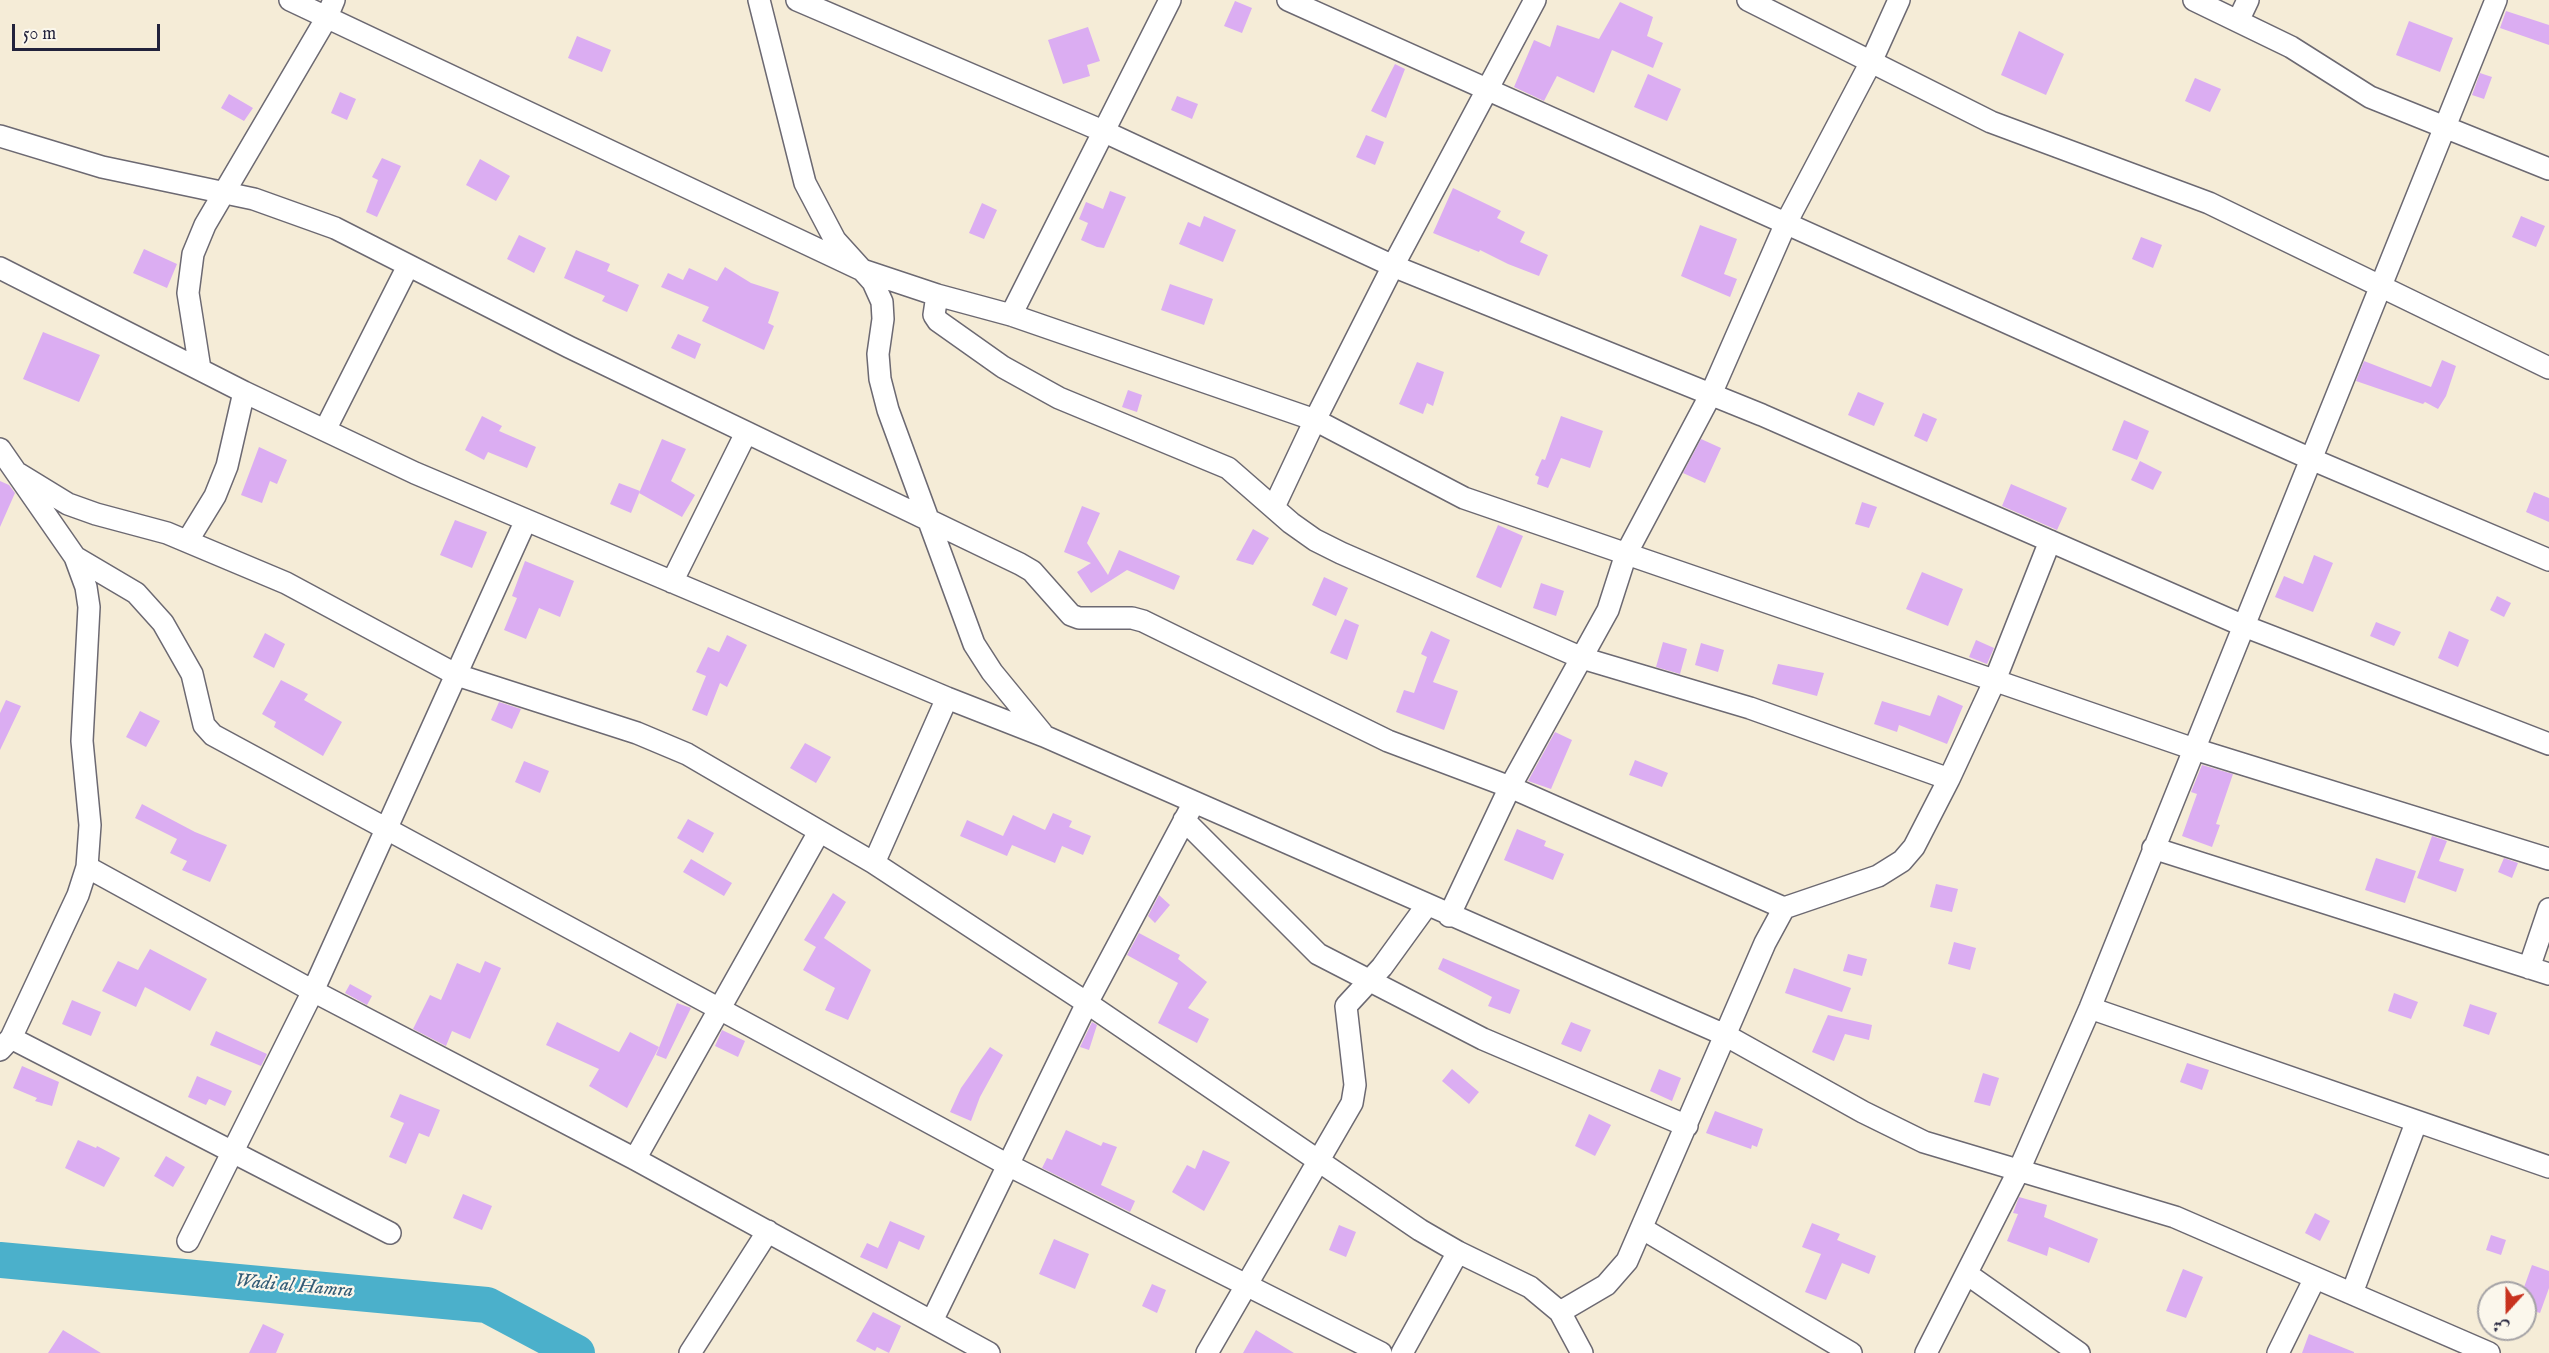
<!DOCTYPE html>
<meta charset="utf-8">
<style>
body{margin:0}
#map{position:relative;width:2549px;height:1353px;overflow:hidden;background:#f5ecd7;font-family:"IM FELL English",Amiri,serif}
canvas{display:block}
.north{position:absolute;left:2477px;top:1281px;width:60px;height:60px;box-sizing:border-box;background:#fbf7ec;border:2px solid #a4a2a5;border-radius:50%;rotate:201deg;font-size:16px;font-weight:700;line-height:24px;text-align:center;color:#22223b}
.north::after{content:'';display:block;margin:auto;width:21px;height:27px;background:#c8321e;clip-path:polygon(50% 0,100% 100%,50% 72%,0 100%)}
.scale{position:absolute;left:12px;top:24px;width:148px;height:27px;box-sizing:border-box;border:3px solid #22223b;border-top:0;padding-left:8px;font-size:18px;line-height:21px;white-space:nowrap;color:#22223b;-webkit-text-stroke:4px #fbf7ec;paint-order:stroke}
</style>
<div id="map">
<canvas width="2549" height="1353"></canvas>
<div class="north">ش</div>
<div class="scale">50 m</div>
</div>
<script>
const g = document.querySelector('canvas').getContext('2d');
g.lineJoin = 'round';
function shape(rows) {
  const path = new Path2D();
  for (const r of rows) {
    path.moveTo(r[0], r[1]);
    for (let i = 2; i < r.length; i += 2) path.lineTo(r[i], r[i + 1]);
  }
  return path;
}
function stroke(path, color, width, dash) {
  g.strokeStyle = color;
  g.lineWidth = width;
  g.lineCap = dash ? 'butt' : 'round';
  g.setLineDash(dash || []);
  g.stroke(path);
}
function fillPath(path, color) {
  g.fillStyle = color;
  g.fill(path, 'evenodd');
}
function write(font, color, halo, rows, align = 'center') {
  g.font = font + ' "IM FELL English",serif';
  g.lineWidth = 4.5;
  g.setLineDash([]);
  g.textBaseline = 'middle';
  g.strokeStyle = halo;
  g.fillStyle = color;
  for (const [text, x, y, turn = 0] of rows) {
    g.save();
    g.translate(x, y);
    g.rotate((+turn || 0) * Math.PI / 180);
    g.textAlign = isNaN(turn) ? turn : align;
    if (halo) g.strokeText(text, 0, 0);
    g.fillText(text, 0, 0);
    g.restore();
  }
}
const river = shape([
 [0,1260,487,1305,577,1353]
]);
const building = shape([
 [1235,1,1252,8,1242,33,1224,26],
 [1620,2,1653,17,1647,36,1663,43,1653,68,1612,50,1594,93,1557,76,1544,101,1514,87,1534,40,1550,47,1557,25,1599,39],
 [2506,11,2549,25,2549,45,2500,28],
 [2409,21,2453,38,2440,72,2396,55],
 [1088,27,1100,61,1087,65,1090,76,1063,84,1048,40],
 [2019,31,2064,54,2046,95,2001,75],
 [577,36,611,50,602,72,568,58],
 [1395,64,1405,69,1386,118,1371,111],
 [2480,73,2492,77,2484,99,2472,95],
 [1648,74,1681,89,1667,121,1634,107],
 [2195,78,2221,89,2210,112,2185,101],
 [340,92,356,99,347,120,331,113],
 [229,94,253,108,244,121,221,108],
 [1177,96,1198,104,1192,119,1171,110],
 [1366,135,1384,142,1375,165,1356,157],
 [382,158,401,166,377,217,366,212,378,180,372,177],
 [480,159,510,176,496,201,466,185],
 [1453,188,1501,211,1497,218,1525,232,1520,242,1548,255,1539,276,1508,264,1480,250,1479,252,1433,233],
 [1110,191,1126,197,1104,248,1097,247,1081,240,1088,223,1079,219,1086,202,1103,209],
 [982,203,997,210,984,239,969,233],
 [1204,216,1236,230,1223,262,1179,244,1188,222,1200,227],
 [2521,216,2545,226,2536,247,2512,237],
 [1700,225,1737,239,1724,274,1737,279,1730,297,1681,276],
 [519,235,546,248,534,273,507,259],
 [2141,237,2162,245,2153,268,2132,259],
 [144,249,177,264,167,288,133,273],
 [576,250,610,264,607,271,639,285,627,312,602,301,605,296,564,278],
 [725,267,751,283,779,292,768,323,774,326,764,350,702,321,709,307,661,287,668,273,683,280,689,268,717,281],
 [1170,284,1213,299,1204,325,1161,310],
 [43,332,100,355,79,402,23,379],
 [678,334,701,344,695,359,671,348],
 [2442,360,2456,366,2446,396,2438,409,2425,402,2423,404,2356,381,2364,361,2431,387],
 [1417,362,1444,372,1433,406,1427,403,1423,414,1399,404],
 [1128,390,1142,395,1137,412,1122,407],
 [1858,392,1884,403,1874,426,1848,415],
 [1923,413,1937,419,1927,442,1914,436],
 [482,416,502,426,499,431,536,447,527,468,488,452,484,460,465,450],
 [1561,416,1603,431,1590,468,1561,458,1548,488,1537,484,1539,477,1535,475,1542,459,1545,460],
 [2124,420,2149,431,2137,460,2112,450],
 [662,439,686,449,671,481,695,495,682,517,639,493],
 [1701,439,1721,448,1705,483,1683,473],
 [259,447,287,460,277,484,270,481,262,503,241,495],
 [2140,461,2162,472,2153,490,2131,480],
 [0,481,9,485,15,493,0,527],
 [619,483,640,491,631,513,610,504],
 [2011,484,2067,508,2057,530,2002,506],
 [2534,492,2549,498,2549,522,2526,512],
 [1862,502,1877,507,1869,528,1855,524],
 [1082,506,1100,513,1087,543,1108,575,1119,550,1180,576,1174,590,1127,570,1091,593,1077,572,1091,563,1064,552],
 [455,520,487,532,472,568,440,555],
 [1498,525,1523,536,1501,588,1476,577],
 [1253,529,1269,538,1253,565,1236,560],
 [2314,555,2333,563,2313,612,2275,597,2284,576,2303,584],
 [525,561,574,581,560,617,539,608,526,639,504,630,517,598,512,596],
 [1922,572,1963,589,1948,626,1906,609],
 [1324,577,1348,588,1336,616,1312,605],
 [1541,583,1564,591,1556,616,1533,608],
 [2497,596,2511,603,2504,617,2490,610],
 [1345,619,1359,625,1347,660,1330,653],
 [2376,622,2401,632,2394,646,2370,636],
 [1431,631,1450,640,1433,682,1458,691,1444,730,1396,712,1404,690,1414,693,1427,657,1421,654],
 [2449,631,2469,640,2458,667,2438,658],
 [265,633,285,644,274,668,253,657],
 [727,635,747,645,727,687,720,683,707,716,692,710,706,676,696,672,708,647,719,652],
 [1976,640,1994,648,1987,664,1969,657],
 [1663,642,1687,649,1680,674,1656,667],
 [1701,643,1724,650,1718,672,1695,665],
 [1778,664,1824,673,1817,696,1772,684],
 [281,680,308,694,304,700,342,722,323,756,274,727,276,722,262,714],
 [1938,695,1963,706,1947,744,1899,725,1897,732,1874,724,1882,701,1930,716],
 [6,700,21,706,0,750,0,713],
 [499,702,521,709,512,729,491,720],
 [140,711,160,721,146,747,126,737],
 [1555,732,1572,740,1551,789,1528,781],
 [805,743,831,757,816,783,790,768],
 [1635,760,1668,773,1662,787,1629,775],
 [524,761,549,771,540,793,515,782],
 [2202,765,2233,774,2216,824,2220,825,2212,847,2182,836,2197,794,2191,792],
 [142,804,195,832,227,845,210,882,182,870,187,861,170,853,177,839,135,818],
 [1053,813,1072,821,1069,827,1091,836,1083,855,1062,846,1055,863,1012,845,1007,856,960,836,967,820,1003,836,1013,815,1045,830],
 [688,819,714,833,703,853,677,838],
 [1517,829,1546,841,1544,846,1564,854,1553,880,1504,860],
 [2432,836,2447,841,2439,861,2464,869,2456,892,2417,878],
 [2376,858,2416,871,2405,903,2365,890],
 [2504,858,2518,863,2512,878,2498,872],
 [691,859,732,883,724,896,683,872],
 [1936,884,1958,889,1952,912,1930,907],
 [833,893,846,902,824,938,871,970,848,1020,825,1010,835,988,803,970,816,947,804,940],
 [1159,895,1170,905,1155,923,1148,916],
 [1139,933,1180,955,1178,959,1207,982,1188,1008,1209,1019,1197,1043,1158,1023,1178,983,1127,955],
 [1954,942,1976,948,1970,970,1948,964],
 [150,949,207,979,190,1011,145,987,136,1007,102,991,118,961,138,970],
 [1848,954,1867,959,1862,976,1843,971],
 [1443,958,1520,990,1510,1014,1488,1006,1492,997,1438,969],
 [485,961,501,968,470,1039,452,1031,446,1046,413,1029,430,995,441,1000,457,963,480,973],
 [1794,968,1851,988,1842,1012,1785,993],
 [350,984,372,996,367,1005,345,993],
 [2394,993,2418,1002,2411,1019,2388,1011],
 [72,1000,101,1012,91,1036,62,1024],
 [677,1003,691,1008,666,1059,656,1055],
 [2470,1004,2497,1013,2489,1035,2463,1026],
 [1828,1015,1872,1025,1869,1040,1845,1034,1834,1061,1812,1052],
 [557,1022,619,1052,630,1032,659,1047,627,1108,589,1086,599,1069,546,1045],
 [1092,1022,1097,1025,1089,1050,1080,1047],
 [1571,1022,1591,1030,1581,1052,1561,1044],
 [722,1030,745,1041,738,1057,715,1046],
 [216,1031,267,1054,261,1066,210,1045],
 [990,1047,1003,1055,980,1097,971,1121,950,1112,961,1088],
 [2187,1063,2209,1070,2202,1090,2180,1082],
 [22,1066,59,1082,52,1106,35,1101,37,1098,13,1088],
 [1452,1069,1479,1092,1469,1104,1442,1081],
 [1659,1069,1681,1078,1672,1101,1650,1091],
 [1983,1073,1999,1078,1990,1106,1974,1102],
 [197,1076,232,1091,225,1106,209,1099,206,1105,188,1097],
 [400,1094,440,1110,429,1137,419,1133,406,1164,389,1157,404,1123,390,1117],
 [1715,1111,1763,1129,1757,1147,1752,1145,1751,1149,1706,1133],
 [1589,1114,1611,1125,1595,1156,1575,1146],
 [1066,1130,1101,1146,1103,1142,1117,1147,1101,1185,1135,1201,1130,1212,1042,1168,1047,1158,1052,1160],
 [78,1140,96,1148,97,1146,120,1158,104,1187,65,1168],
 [1203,1150,1230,1162,1204,1211,1172,1192,1187,1165,1195,1169],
 [166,1156,185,1167,173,1187,154,1176],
 [463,1194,492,1206,482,1230,453,1218],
 [2019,1197,2047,1205,2044,1217,2098,1239,2089,1263,2049,1247,2047,1256,2007,1241,2018,1214,2013,1213],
 [2315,1213,2330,1221,2320,1241,2305,1233],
 [890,1221,925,1236,919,1250,899,1241,887,1269,860,1257,867,1243,878,1248],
 [1812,1223,1840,1234,1837,1240,1876,1256,1869,1274,1842,1263,1826,1300,1805,1292,1821,1254,1802,1247],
 [1339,1225,1356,1232,1346,1257,1329,1250],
 [2491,1235,2506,1240,2501,1255,2486,1250],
 [1054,1239,1089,1254,1075,1289,1039,1274],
 [2532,1265,2549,1271,2549,1288,2540,1313,2525,1308,2525,1293,2522,1293],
 [2183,1269,2203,1277,2186,1318,2166,1311],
 [1152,1284,1166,1290,1157,1313,1142,1306],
 [873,1312,901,1326,889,1353,877,1347,875,1351,856,1341],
 [263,1324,284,1334,276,1353,249,1353],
 [63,1330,101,1353,48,1353],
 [1256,1330,1294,1353,1243,1353],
 [2309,1334,2354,1352,2354,1353,2302,1353]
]);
const street = shape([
 [290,0,862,270,937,295,1011,315,1315,420,1464,498,2194,749,2549,859],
 [759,0,805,183,835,240,873,282,882,302,883,319,878,354,880,379,888,410,974,644,992,672,1042,733],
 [797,0,1105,132,1393,266,1762,415,2244,626,2549,744],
 [1288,0,2311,459,2549,560],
 [1748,0,1991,122,2209,203,2549,368],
 [2194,0,2291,47,2370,97,2549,169],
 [2238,21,2248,0],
 [0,136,102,167,254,199,335,228,569,347,1020,564,1032,571,1071,615,1079,618,1132,618,1143,621,1388,741,1510,787,1784,908,1878,876,1902,861,1914,847,1949,779],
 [0,268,244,392,415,473,947,698,1044,736,1725,1035,1863,1112,1924,1142,2175,1217,2489,1353],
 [937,295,934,315,938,321,1003,367,1059,398,1228,468,1291,523,1315,540,1341,553,1582,658,1750,708,1949,779,1995,680,2050,541],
 [1011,315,1170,0],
 [200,369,188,293,193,254,205,225,326,19,334,0],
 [325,430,408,266],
 [0,449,75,557,86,587,89,607,82,741,90,825,87,867,78,895,11,1038,0,1050],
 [19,474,68,504,96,514,167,533,286,583,457,675,637,733,687,754,874,863,1087,1003,1420,1230,1458,1252,1530,1287,1560,1312,1582,1353],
 [1274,507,1315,420,1393,266,1535,0],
 [188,540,215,496,227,466,244,392],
 [75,557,136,593,163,623,192,674,204,725,213,735,1008,1165,1381,1353],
 [672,582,746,433],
 [1184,820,1318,954,1483,1039,1687,1126],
 [2153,848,2549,974],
 [874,863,947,698],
 [87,867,313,991,635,1159,989,1353],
 [1449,916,1510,787,1608,610,1626,554,1711,394,1786,223,1871,62,1899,0],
 [2529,968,2549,909],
 [2090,1008,2549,1167],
 [11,1038,390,1233],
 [635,1159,819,832],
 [1643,1229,1851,1353],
 [188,1241,313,991,526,520],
 [1967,1274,2079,1353],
 [2352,1293,2416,1123],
 [1560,1312,1606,1285,1627,1261,1765,943,1784,908],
 [932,1321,1087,1003,1191,808],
 [690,1353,768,1231],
 [1207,1353,1352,1103,1355,1085,1346,1006,1382,967,1427,905],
 [1402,1353,1458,1252],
 [1926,1353,2019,1170,2090,1008,2496,0],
 [2278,1353,2315,1278]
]);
const waterNames = [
 ["Wadi al Hamra",294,1287,5]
];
stroke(river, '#4bb0cb', 36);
fillPath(building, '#dbadf2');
stroke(street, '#6c6972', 24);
stroke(street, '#fff', 21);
write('italic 20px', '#325b75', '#fbf7ec', waterNames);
</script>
